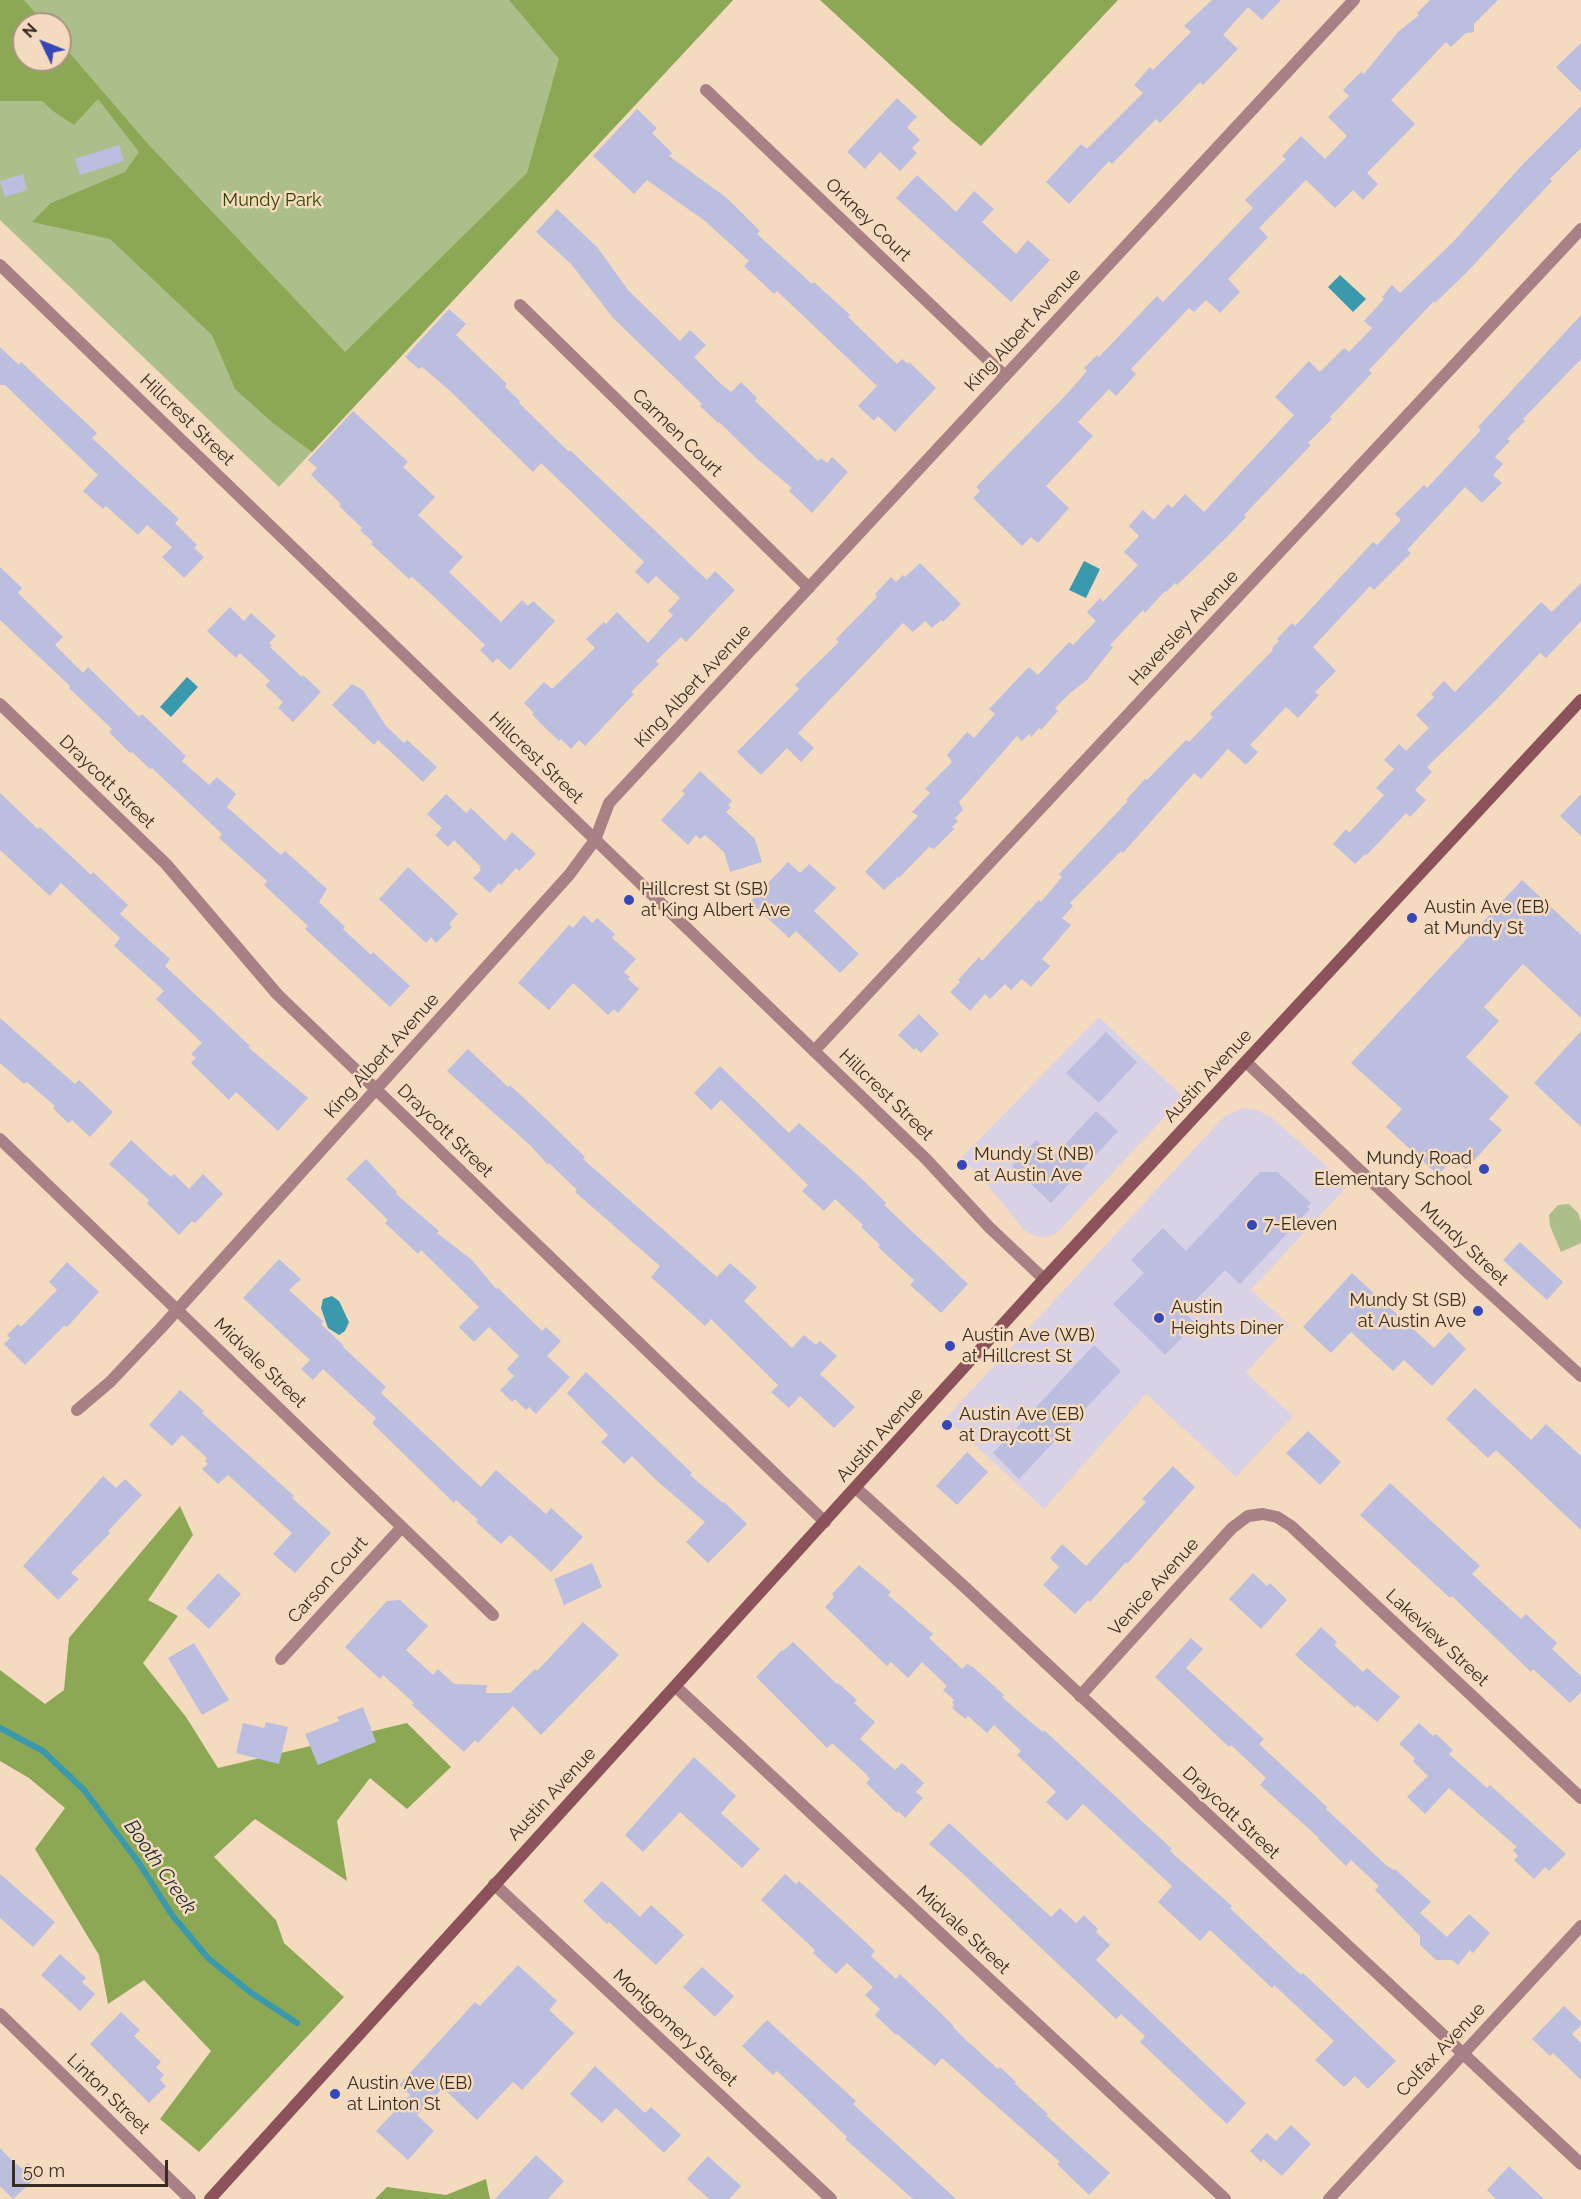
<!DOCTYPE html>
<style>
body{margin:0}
#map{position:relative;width:1581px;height:2199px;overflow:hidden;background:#f4dabf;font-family:Raleway,sans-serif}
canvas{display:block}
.north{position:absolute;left:12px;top:12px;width:60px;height:60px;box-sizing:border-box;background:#f4dabf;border:2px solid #a89581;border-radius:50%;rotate:313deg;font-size:16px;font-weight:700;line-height:24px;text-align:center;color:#372d23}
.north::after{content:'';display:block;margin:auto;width:21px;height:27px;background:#3547b9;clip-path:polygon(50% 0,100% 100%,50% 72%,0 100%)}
.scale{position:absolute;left:12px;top:2160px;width:156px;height:27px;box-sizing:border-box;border:3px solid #372d23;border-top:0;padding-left:8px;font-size:18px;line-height:21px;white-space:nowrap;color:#372d23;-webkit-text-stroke:4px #f4dabf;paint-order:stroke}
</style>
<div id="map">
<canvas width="1581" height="2199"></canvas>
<div class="north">N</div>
<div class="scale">50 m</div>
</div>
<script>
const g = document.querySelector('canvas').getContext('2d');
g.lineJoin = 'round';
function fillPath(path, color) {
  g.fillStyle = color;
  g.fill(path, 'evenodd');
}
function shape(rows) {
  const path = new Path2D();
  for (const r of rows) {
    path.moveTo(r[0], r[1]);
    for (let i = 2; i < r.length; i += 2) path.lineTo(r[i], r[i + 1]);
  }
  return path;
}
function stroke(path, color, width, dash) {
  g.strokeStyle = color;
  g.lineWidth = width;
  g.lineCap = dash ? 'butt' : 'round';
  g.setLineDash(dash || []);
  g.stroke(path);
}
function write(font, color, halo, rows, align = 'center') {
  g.font = font + ' Raleway,sans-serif';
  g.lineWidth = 5;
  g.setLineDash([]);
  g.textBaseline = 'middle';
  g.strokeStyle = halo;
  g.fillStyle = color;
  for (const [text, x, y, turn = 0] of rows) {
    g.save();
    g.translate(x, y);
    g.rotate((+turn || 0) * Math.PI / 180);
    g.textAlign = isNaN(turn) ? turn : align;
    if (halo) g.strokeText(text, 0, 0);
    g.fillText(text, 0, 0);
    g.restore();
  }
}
const commercial = shape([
 [1099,1017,1183,1097,1057,1233,1045,1238,1035,1236,1024,1230,979,1174,961,1158],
 [1243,1108,1256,1110,1271,1117,1348,1185,1251,1290,1289,1325,1246,1373,1293,1416,1236,1477,1146,1394,1044,1509,946,1418,1219,1122,1227,1115]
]);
const green = shape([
 [0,0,733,0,279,487,0,220],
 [24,24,60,24,60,60,24,60],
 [1569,1204,1578,1213,1581,1222,1581,1243,1561,1252,1550,1226,1549,1215,1558,1205]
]);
const forest = shape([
 [0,0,24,0,45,24,24,24,24,60,60,60,60,42,148,144,345,352,527,173,559,59,509,0,733,0,312,452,273,423,235,389,212,335,110,239,32,222,51,203,125,172,139,152,98,99,74,125,53,111,42,101,0,101],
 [820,0,1118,0,981,146,951,121],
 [180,1506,193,1535,148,1600,178,1616,143,1663,186,1717,218,1768,407,1723,451,1767,407,1809,370,1778,337,1821,347,1881,255,1819,214,1857,276,1920,284,1943,344,1997,199,2152,160,2119,211,2051,144,1980,108,2004,99,1955,35,1849,65,1808,29,1778,0,1761,0,1670,45,1704,64,1690,69,1638],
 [486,2179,490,2199,375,2199,387,2187,446,2195]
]);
const water = shape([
 [1340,275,1366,299,1353,312,1328,287],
 [1084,561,1100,569,1086,598,1069,590],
 [187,677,198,687,171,717,160,707],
 [332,1296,339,1301,349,1322,345,1331,339,1335,328,1328,321,1308,323,1299]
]);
const stream = shape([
 [0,1728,43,1751,84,1790,139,1863,172,1915,208,1958,250,1992,297,2023]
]);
const building = shape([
 [1212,0,1281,0,1262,20,1248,7,1223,35,1238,49,1203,85,1200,82,1160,123,1156,119,1112,164,1109,161,1069,204,1046,182,1081,144,1087,149,1143,93,1134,85,1150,67,1153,70,1191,32,1184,26],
 [1430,0,1498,0,1474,24,1474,32,1466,33,1451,47,1446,42,1391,100,1415,124,1367,173,1378,184,1363,200,1353,190,1335,208,1306,180,1259,228,1268,237,1228,279,1240,292,1220,313,1206,300,1194,312,1189,308,1131,369,1136,374,1116,396,1109,389,1078,422,1093,436,1046,486,1069,508,1038,543,1031,537,1022,546,973,498,980,491,976,487,1066,395,1087,371,1084,368,1097,355,1099,357,1157,296,1163,302,1253,208,1245,200,1286,159,1282,156,1301,136,1325,159,1347,136,1328,117,1349,96,1343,90,1361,72,1364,74,1398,32,1419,15,1417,13],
 [1581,43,1581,92,1556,67],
 [897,98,917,117,907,127,920,140,912,148,917,153,900,171,880,152,865,169,847,152],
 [1581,106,1581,148,1550,179,1552,181,1466,273,1435,303,1434,301,1369,370,1372,373,1330,417,1332,419,1308,443,1311,445,1244,515,1246,517,1227,537,1177,585,1175,583,1166,592,1165,591,1145,613,1143,610,1110,645,1113,647,1087,680,1070,693,1055,708,1058,711,1041,730,1039,728,1031,737,1029,734,1022,741,1017,736,959,802,963,810,955,818,958,821,952,827,954,829,934,849,929,847,899,878,898,877,884,890,865,872,918,816,912,812,930,793,925,789,952,762,947,755,967,732,974,738,995,714,989,709,1029,667,1038,675,1069,642,1073,645,1096,621,1087,612,1100,598,1103,602,1138,565,1124,552,1139,536,1129,526,1143,510,1154,520,1168,504,1172,508,1185,494,1204,512,1294,415,1275,397,1309,361,1320,372,1344,348,1349,352,1372,328,1364,321,1384,299,1382,297,1392,285,1400,293,1453,242,1523,164],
 [637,109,657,128,652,133,672,153,669,156,727,198,760,231,757,234,812,284,814,282,850,315,848,317,897,364,902,359,908,364,909,362,936,388,895,432,878,416,874,421,858,406,877,386,777,291,774,294,744,266,749,261,705,221,647,180,634,194,593,156],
 [119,145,124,161,80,175,75,159],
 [23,174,27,190,5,197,0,181],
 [917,175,956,212,974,191,994,209,982,222,1016,254,1028,240,1050,260,1011,302,896,198],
 [557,209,598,248,628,290,680,341,690,330,706,345,694,357,721,384,731,392,741,382,757,398,755,401,818,461,821,458,827,463,832,457,848,472,812,513,789,491,792,488,756,458,719,422,718,423,700,406,702,404,614,319,571,264,536,232],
 [449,309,466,324,456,335,507,384,505,387,520,401,519,403,569,452,570,450,707,580,715,571,735,590,686,642,681,637,656,661,659,664,631,692,634,694,585,746,579,740,571,749,561,739,559,741,540,723,532,714,534,713,524,703,544,682,552,689,595,648,586,639,604,622,606,624,617,612,648,643,673,615,668,611,680,598,656,576,648,584,635,572,644,562,541,463,533,472,449,390,422,367,419,369,405,357],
 [1581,315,1581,359,1523,419,1525,421,1507,439,1510,441,1495,457,1503,464,1493,475,1502,483,1482,503,1465,487,1407,550,1411,553,1374,590,1370,586,1313,647,1336,671,1315,692,1319,695,1298,718,1286,707,1250,745,1258,752,1246,765,1228,749,1201,779,1194,773,1123,853,1121,851,1070,903,1073,906,1062,918,1071,925,1042,959,1050,966,1031,987,1022,979,1011,990,1005,984,990,999,985,994,970,1011,950,992,960,982,958,980,979,957,982,961,1039,900,1041,902,1062,877,1059,874,1128,801,1126,800,1145,779,1147,780,1186,740,1189,742,1213,717,1210,714,1273,650,1272,648,1279,641,1277,639,1292,623,1295,626,1373,542,1377,545,1401,520,1395,514,1424,485,1427,488,1481,430,1478,427],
 [0,347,19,365,21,362,97,433,92,438,179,519,175,523,197,545,194,548,204,557,184,578,162,557,172,547,147,525,138,535,106,506,103,509,83,491,98,475,5,385,0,385],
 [353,411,408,462,403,467,435,497,418,515,463,557,449,572,501,622,522,600,528,606,533,601,555,621,510,670,497,658,493,663,480,650,485,645,430,593,412,577,409,579,371,544,373,542,360,530,362,528,339,506,341,504,311,475,317,468,308,460],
 [920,563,961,604,943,622,941,620,932,628,925,621,913,632,903,623,798,733,814,748,801,762,787,748,761,775,737,752,799,689,795,685,839,642,836,639,877,597,875,594,891,577,896,582,903,575,905,577],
 [0,567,22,588,18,593,63,637,55,645,83,673,88,667,139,717,142,714,186,756,182,761,209,785,217,777,236,794,227,807,281,855,285,851,327,889,319,902,345,927,343,929,371,955,373,952,410,986,390,1007,305,929,308,926,264,885,267,881,219,838,222,834,152,768,150,769,132,752,130,753,109,732,112,729,69,688,70,686,0,620],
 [1581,583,1581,621,1546,658,1540,653,1496,700,1427,767,1432,772,1415,790,1426,800,1410,817,1406,813,1366,856,1365,854,1355,864,1333,844,1346,829,1349,833,1384,795,1376,788,1394,769,1384,760,1399,744,1406,751,1429,728,1416,715,1434,697,1431,694,1444,681,1455,692,1541,602,1552,612],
 [230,607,244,621,251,613,276,636,269,643,272,646,270,647,302,677,303,675,321,692,293,722,278,708,283,702,265,685,270,681,240,653,236,658,207,631],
 [352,684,363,690,386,726,404,743,407,740,437,767,423,782,378,740,374,745,332,705],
 [700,771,732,801,728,805,731,807,726,812,755,839,762,862,730,872,724,852,705,835,700,839,696,835,688,845,661,820,685,794,682,791],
 [0,793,38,829,40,827,91,875,93,872,128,905,120,914,170,959,165,966,250,1046,248,1047,308,1098,278,1131,236,1092,229,1100,191,1063,196,1058,191,1054,202,1043,156,999,164,991,114,946,120,938,61,883,50,896,0,850],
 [446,794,466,813,471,808,505,841,512,832,536,854,519,871,516,868,501,885,499,883,490,893,473,878,481,870,479,868,481,867,454,840,448,847,435,835,442,828,427,814],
 [1581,794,1581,836,1560,816],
 [788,862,800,873,809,864,836,888,814,911,859,954,840,973,796,931,789,938,750,902],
 [408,867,458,914,449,924,452,927,436,943,431,937,426,943,379,899],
 [1522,880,1581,935,1581,1018,1523,964,1484,1007,1499,1021,1466,1057,1509,1097,1489,1119,1502,1130,1466,1169,1454,1158,1438,1175,1386,1127,1402,1109,1351,1063],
 [584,915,592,923,597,918,615,934,612,938,636,959,624,972,630,977,628,979,639,989,618,1013,614,1009,608,1015,573,983,549,1010,518,983,569,925,573,928],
 [919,1014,939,1034,921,1053,916,1048,914,1050,898,1035],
 [0,1018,75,1084,79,1080,113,1112,90,1137,72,1120,68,1123,53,1108,55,1106,27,1082,24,1084,0,1063],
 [1581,1031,1581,1127,1534,1083],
 [1106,1032,1137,1062,1099,1103,1066,1073],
 [468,1049,508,1087,510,1085,544,1117,585,1157,583,1159,717,1277,730,1263,757,1287,744,1301,792,1348,804,1335,816,1345,820,1341,837,1356,820,1374,855,1407,834,1428,800,1396,789,1408,771,1392,778,1385,711,1319,705,1326,651,1277,660,1266,575,1192,577,1190,549,1163,548,1165,532,1147,447,1071],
 [720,1066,789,1133,799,1123,862,1179,886,1203,884,1205,968,1284,941,1313,910,1285,914,1280,878,1247,880,1245,861,1227,863,1225,835,1199,824,1211,802,1191,808,1185,721,1100,711,1110,694,1093],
 [1096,1111,1118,1131,1051,1203,1012,1166,1036,1140,1054,1156],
 [131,1140,171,1177,174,1174,189,1189,203,1174,223,1194,195,1223,192,1221,179,1235,147,1203,149,1200,109,1164],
 [366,1159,397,1192,396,1194,439,1231,437,1233,472,1260,496,1289,498,1288,542,1331,546,1327,561,1341,547,1356,570,1377,536,1414,529,1407,526,1410,515,1399,512,1402,500,1390,514,1376,507,1369,519,1356,489,1327,474,1342,459,1327,479,1307,421,1250,418,1254,385,1223,388,1220,346,1179],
 [1260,1172,1277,1172,1311,1203,1307,1207,1310,1209,1240,1284,1225,1270,1184,1312,1196,1324,1165,1355,1113,1304,1144,1273,1131,1260,1163,1228,1186,1251],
 [1520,1242,1563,1282,1547,1300,1503,1260],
 [279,1259,301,1279,289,1290,323,1321,321,1324,344,1346,343,1347,386,1387,381,1393,481,1487,496,1470,546,1514,551,1508,583,1537,551,1572,510,1535,501,1544,476,1522,478,1520,456,1500,454,1503,372,1423,376,1418,323,1369,313,1380,301,1369,310,1360,243,1298],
 [67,1262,99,1292,67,1327,65,1325,25,1365,4,1344,10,1338,7,1335,18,1324,21,1327,57,1290,49,1282],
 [1352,1273,1434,1348,1449,1332,1466,1349,1432,1386,1404,1360,1393,1371,1351,1332,1331,1353,1303,1327],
 [1094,1345,1121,1371,1019,1479,993,1453],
 [586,1372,692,1473,690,1475,723,1503,724,1502,747,1524,708,1563,686,1542,705,1522,656,1480,632,1456,624,1464,601,1442,608,1435,567,1393],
 [1475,1388,1531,1440,1546,1424,1581,1456,1581,1530,1496,1450,1488,1458,1446,1419],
 [180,1390,204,1411,202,1413,294,1496,292,1498,331,1533,295,1573,273,1554,292,1533,228,1475,218,1484,202,1469,208,1464,205,1461,207,1458,182,1435,172,1446,149,1425],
 [1308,1431,1341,1462,1320,1485,1286,1453],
 [967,1452,988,1472,957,1505,936,1486],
 [1173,1466,1195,1487,1127,1564,1126,1562,1090,1602,1088,1600,1075,1614,1043,1585,1059,1567,1050,1558,1062,1544,1086,1566,1146,1502,1142,1499],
 [103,1476,116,1488,125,1479,142,1495,108,1531,110,1533,71,1573,79,1579,58,1600,23,1566],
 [1390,1483,1480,1566,1472,1574,1521,1619,1526,1614,1557,1643,1552,1649,1581,1676,1581,1692,1570,1703,1533,1669,1531,1672,1452,1596,1450,1598,1360,1515],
 [592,1563,602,1587,564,1605,554,1579],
 [859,1565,891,1592,888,1595,933,1634,929,1638,962,1669,967,1664,973,1667,1004,1695,1002,1697,1027,1719,1043,1732,1044,1730,1172,1849,1170,1851,1232,1906,1230,1908,1236,1914,1301,1975,1303,1973,1396,2061,1368,2089,1355,2076,1344,2087,1315,2060,1334,2041,1274,1985,1272,1988,1210,1930,1200,1941,1158,1902,1172,1886,1083,1804,1067,1821,1046,1802,1056,1792,1017,1755,1021,1751,994,1725,987,1733,968,1716,965,1719,952,1708,954,1705,952,1703,954,1700,943,1690,947,1686,922,1662,908,1678,891,1662,887,1666,825,1607,834,1597,832,1594],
 [218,1573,241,1594,209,1629,186,1608],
 [1253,1573,1267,1586,1270,1583,1287,1600,1261,1629,1229,1599],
 [400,1600,428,1626,406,1650,433,1675,438,1669,454,1684,487,1685,486,1693,510,1693,535,1669,537,1671,583,1622,619,1655,541,1735,513,1706,478,1743,475,1740,464,1752,412,1705,414,1703,383,1675,380,1679,345,1647,387,1601],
 [1321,1627,1337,1642,1334,1645,1363,1672,1367,1668,1400,1697,1377,1722,1357,1705,1355,1708,1295,1655],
 [1191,1638,1203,1649,1186,1668,1264,1739,1259,1744,1327,1807,1326,1809,1386,1865,1393,1870,1395,1869,1431,1902,1420,1913,1447,1937,1469,1914,1490,1933,1473,1953,1470,1950,1458,1965,1452,1960,1436,1960,1420,1945,1420,1936,1375,1890,1379,1886,1351,1860,1346,1866,1318,1839,1319,1838,1260,1785,1266,1778,1231,1745,1229,1747,1155,1677],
 [793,1642,837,1684,838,1683,857,1700,854,1703,875,1722,860,1739,895,1770,902,1763,924,1783,916,1792,923,1798,905,1818,898,1811,897,1813,866,1783,870,1779,865,1773,832,1743,827,1748,756,1677,782,1650,783,1651],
 [194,1643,229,1700,202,1715,168,1658],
 [363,1707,376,1742,318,1765,305,1734,339,1721,337,1717],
 [266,1722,288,1727,279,1764,236,1753,243,1723,264,1728],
 [1419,1723,1433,1736,1436,1734,1453,1750,1449,1754,1487,1788,1490,1785,1566,1854,1549,1871,1545,1867,1534,1879,1514,1860,1518,1856,1513,1850,1517,1847,1449,1788,1425,1814,1407,1797,1428,1776,1413,1761,1415,1758,1399,1744],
 [694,1757,736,1796,721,1813,760,1849,742,1868,680,1812,643,1852,625,1835],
 [949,1823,1051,1917,1060,1908,1076,1923,1084,1915,1098,1929,1096,1932,1110,1945,1096,1960,1246,2103,1227,2124,1140,2042,1145,2036,1121,2014,1116,2019,961,1872,929,1844],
 [0,1874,55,1922,33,1947,0,1918],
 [785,1874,796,1884,799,1881,843,1921,875,1951,871,1956,896,1979,900,1974,954,2026,953,2027,967,2041,998,2069,1000,2067,1016,2082,1015,2084,1048,2114,1046,2115,1061,2129,1110,2173,1089,2195,1057,2164,1060,2162,942,2058,935,2066,897,2034,896,2035,875,2015,880,2009,865,1995,873,1987,847,1963,836,1974,813,1953,815,1950,761,1900],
 [602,1881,640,1917,651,1905,684,1935,656,1965,609,1922,607,1924,583,1901],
 [60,1954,86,1978,82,1982,95,1994,80,2011,41,1975],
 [518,1965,557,2001,549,2010,574,2033,522,2090,513,2082,477,2120,443,2088,417,2115,434,2131,408,2160,376,2131,410,2095,399,2085,475,2002,480,2006],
 [702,1967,734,1996,715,2017,683,1987],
 [1564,2006,1581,2022,1581,2025,1572,2034,1581,2043,1581,2080,1553,2053,1550,2056,1532,2039],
 [121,2012,140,2030,134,2036,161,2062,156,2067,164,2075,160,2080,166,2086,149,2103,90,2044],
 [767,2020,856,2101,853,2104,956,2199,913,2199,845,2139,847,2137,777,2071,773,2075,742,2046],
 [595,2066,645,2113,651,2107,681,2135,664,2153,616,2108,602,2123,570,2094],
 [1291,2125,1311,2144,1282,2176,1263,2159,1261,2162,1250,2151,1267,2133,1276,2141],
 [0,2148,16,2165,17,2164,22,2169,28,2163,39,2175,13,2199,0,2186],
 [536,2155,564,2181,548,2199,495,2199],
 [708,2156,741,2186,729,2199,709,2199,687,2179],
 [1509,2166,1544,2199,1496,2199,1487,2190]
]);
const minor = shape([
 [706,90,1005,376],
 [0,265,926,1159,989,1227,1044,1279],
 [520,305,809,588],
 [0,704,166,864,277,994,825,1522],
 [814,1051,1581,229],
 [0,1139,493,1615],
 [77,1410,110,1382,161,1328,569,875,595,840,609,803,1354,0],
 [856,1488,969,1591,1581,2164],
 [281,1659,402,1527],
 [676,1687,1225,2199],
 [1080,1696,1232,1528,1248,1516,1263,1514,1277,1517,1291,1526,1581,1798],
 [494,1884,831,2199],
 [1329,2199,1581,1926]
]);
const tertiary = shape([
 [1246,1062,1469,1274,1581,1376],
 [0,2014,190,2199]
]);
const secondary = shape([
 [210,2199,1044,1279,1581,700]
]);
const markers = [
 [629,900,6,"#3547b9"],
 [1412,918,6,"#3547b9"],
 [962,1165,6,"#3547b9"],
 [1484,1169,6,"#3547b9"],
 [1252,1225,6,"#3547b9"],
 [1478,1311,6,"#3547b9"],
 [1159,1318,6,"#3547b9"],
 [950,1346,6,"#3547b9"],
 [947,1425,6,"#3547b9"],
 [335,2094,6,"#3547b9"]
];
const parkNames = [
 ["Mundy Park",272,201]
];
const streetNames = [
 ["Orkney Court",868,220,44],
 ["King Albert Avenue",1023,330,-47],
 ["Hillcrest Street",187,420,44],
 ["Carmen Court",677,433,44],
 ["Haversley Avenue",1184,628,-47],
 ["King Albert Avenue",693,686,-47],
 ["Hillcrest Street",536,758,44],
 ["Draycott Street",107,782,44],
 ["King Albert Avenue",382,1056,-48],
 ["Austin Avenue",1208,1076,-47],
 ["Hillcrest Street",886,1095,44],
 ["Draycott Street",445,1131,44],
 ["Mundy Street",1464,1244,43],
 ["Midvale Street",260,1363,44],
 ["Austin Avenue",880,1435,-48],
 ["Carson Court",328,1580,-48],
 ["Venice Avenue",1154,1587,-48],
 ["Lakeview Street",1437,1638,43],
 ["Austin Avenue",552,1794,-47],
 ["Draycott Street",1231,1813,43],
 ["Midvale Street",963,1930,43],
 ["Montgomery Street",675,2028,43],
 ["Colfax Avenue",1441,2050,-47],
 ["Linton Street",108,2094,44]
];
const poiNames = [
 ["Hillcrest St (SB)",641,890],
 ["at King Albert Ave",641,911],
 ["Austin Ave (EB)",1424,908],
 ["at Mundy St",1424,929],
 ["Mundy St (NB)",974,1155],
 ["at Austin Ave",974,1176],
 ["Mundy Road",1472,1159,"right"],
 ["Elementary School",1472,1180,"right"],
 ["7-Eleven",1264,1225],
 ["Mundy St (SB)",1466,1301,"right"],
 ["at Austin Ave",1466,1322,"right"],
 ["Austin",1171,1308],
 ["Heights Diner",1171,1329],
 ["Austin Ave (WB)",962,1336],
 ["at Hillcrest St",962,1357],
 ["Austin Ave (EB)",959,1415],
 ["at Draycott St",959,1436],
 ["Austin Ave (EB)",347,2084],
 ["at Linton St",347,2105]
];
const waterNames = [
 ["Booth Creek",160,1867,55]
];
fillPath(commercial, '#d9d1e6');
fillPath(green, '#acbf8a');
fillPath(forest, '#8ca855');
fillPath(water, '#3a99ad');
stroke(stream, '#3a99ad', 6);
fillPath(building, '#bcbedf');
stroke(minor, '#a98085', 12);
stroke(tertiary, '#a98085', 12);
stroke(secondary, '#8c525a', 12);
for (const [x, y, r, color] of markers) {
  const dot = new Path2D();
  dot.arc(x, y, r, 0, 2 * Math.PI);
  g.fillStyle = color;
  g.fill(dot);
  stroke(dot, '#f4dabf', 2);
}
write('18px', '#314101', '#f4dabf', parkNames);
write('18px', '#372d23', '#f4dabf', streetNames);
write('18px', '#372d23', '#f4dabf', poiNames, 'left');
write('italic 20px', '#182d32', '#f4dabf', waterNames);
</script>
